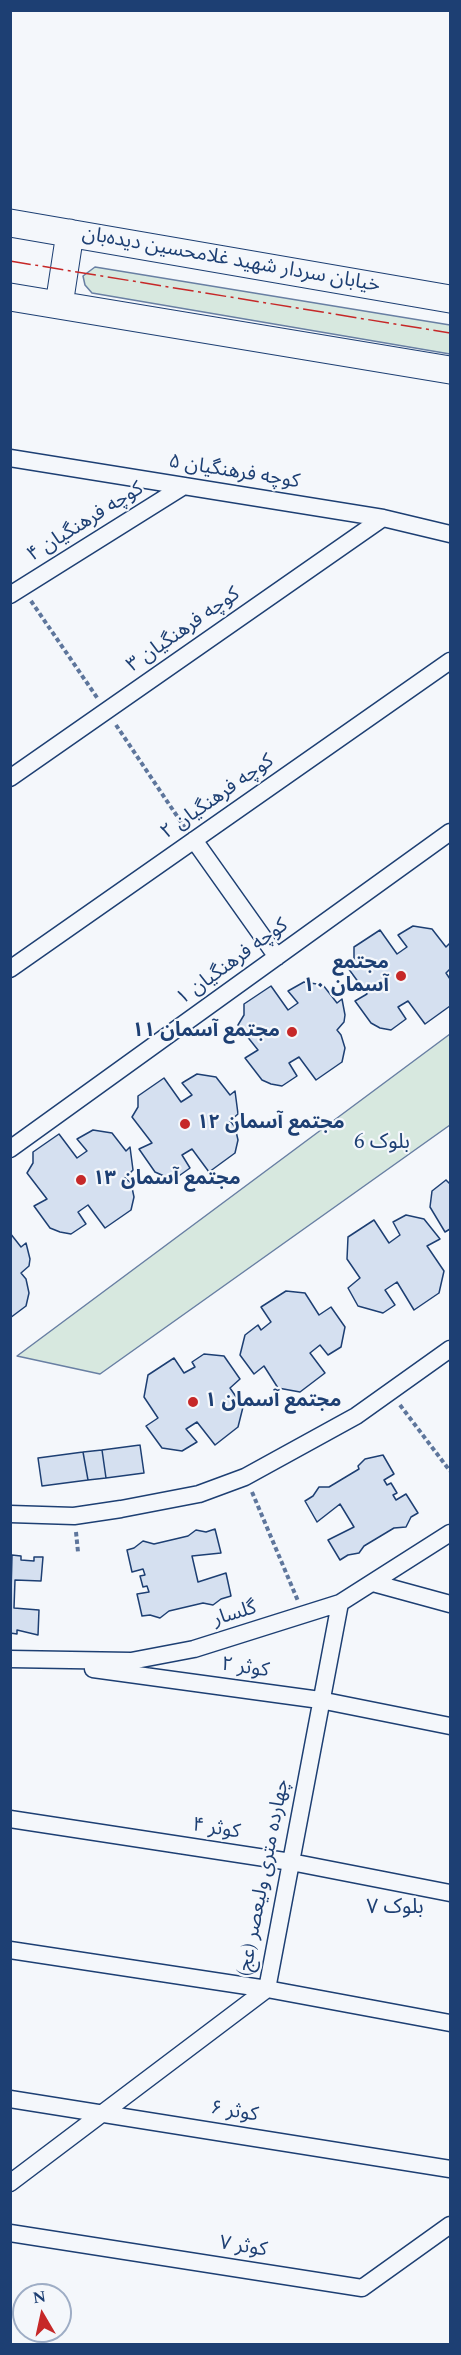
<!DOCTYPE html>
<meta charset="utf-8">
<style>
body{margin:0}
#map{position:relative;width:461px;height:2355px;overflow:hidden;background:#f4f7fb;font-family:Spectral,serif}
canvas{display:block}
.frame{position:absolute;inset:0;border:12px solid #1d3f73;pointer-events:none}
.north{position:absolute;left:12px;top:2283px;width:60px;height:60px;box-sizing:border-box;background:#f4f7fb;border:2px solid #9eadc5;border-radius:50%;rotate:351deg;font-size:16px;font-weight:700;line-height:24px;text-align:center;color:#1d3f73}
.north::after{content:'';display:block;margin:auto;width:21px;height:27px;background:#c62828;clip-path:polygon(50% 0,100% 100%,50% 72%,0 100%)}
</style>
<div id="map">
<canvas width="461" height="2355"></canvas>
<div class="frame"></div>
<div class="north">N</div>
</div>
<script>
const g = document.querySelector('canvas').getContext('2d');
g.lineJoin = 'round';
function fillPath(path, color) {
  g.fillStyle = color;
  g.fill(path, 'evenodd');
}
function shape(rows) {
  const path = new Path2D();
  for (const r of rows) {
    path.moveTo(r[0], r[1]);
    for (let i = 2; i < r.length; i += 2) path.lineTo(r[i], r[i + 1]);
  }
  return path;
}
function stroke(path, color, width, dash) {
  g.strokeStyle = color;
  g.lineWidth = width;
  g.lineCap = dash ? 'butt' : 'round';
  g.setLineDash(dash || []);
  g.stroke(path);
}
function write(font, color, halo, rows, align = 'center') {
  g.font = font + ' Spectral,"Noto Sans Arabic",serif';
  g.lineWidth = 4.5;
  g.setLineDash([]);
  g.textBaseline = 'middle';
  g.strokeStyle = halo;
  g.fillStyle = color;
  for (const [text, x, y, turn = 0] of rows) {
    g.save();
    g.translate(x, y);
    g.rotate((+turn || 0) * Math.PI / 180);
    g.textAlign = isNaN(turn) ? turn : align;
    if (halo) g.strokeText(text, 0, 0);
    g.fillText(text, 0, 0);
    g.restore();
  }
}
const green = shape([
 [95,267,450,325,450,354,92,293,85,285,83,276,95,267],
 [450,1034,450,1125,100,1374,17,1356,450,1034]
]);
const building = shape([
 [413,926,432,929,446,947,450,943,450,969,446,973,450,979,450,1006,425,1024,408,1001,398,1007,406,1019,391,1030,380,1028,371,1023,355,1001,367,994,348,968,354,959,354,947,380,930,397,954,407,947,398,935,413,926],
 [304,982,323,985,337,1003,342,999,345,1015,344,1022,337,1030,341,1035,345,1048,342,1062,316,1080,299,1057,289,1063,297,1076,282,1086,271,1084,262,1080,245,1058,258,1050,238,1025,244,1015,244,1004,271,986,288,1010,298,1003,288,991,304,982],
 [197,1074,216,1077,230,1095,235,1091,238,1114,230,1121,235,1127,238,1140,235,1153,209,1172,192,1149,182,1155,190,1168,176,1178,164,1176,155,1172,139,1149,152,1143,132,1117,138,1107,138,1096,164,1078,181,1102,192,1095,182,1083,197,1074],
 [93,1130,112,1133,126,1151,130,1147,133,1170,125,1178,131,1183,134,1197,131,1210,105,1228,88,1205,78,1212,86,1224,71,1234,60,1232,50,1228,34,1206,47,1199,27,1173,33,1163,33,1152,59,1134,77,1158,87,1151,77,1139,93,1130],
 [446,1180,450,1184,450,1229,445,1232,430,1207,432,1191,446,1180],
 [406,1215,424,1219,440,1239,427,1246,444,1271,439,1293,414,1310,397,1282,385,1290,395,1305,383,1313,358,1306,348,1288,360,1278,347,1259,348,1237,374,1220,389,1243,400,1235,393,1222,406,1215],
 [10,1233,21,1247,26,1243,30,1259,29,1266,21,1273,26,1279,29,1293,26,1306,10,1318,10,1233],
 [286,1291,305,1293,319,1315,331,1307,345,1327,341,1347,328,1355,320,1345,310,1353,325,1373,300,1392,278,1388,264,1366,254,1374,240,1355,245,1335,258,1325,261,1330,271,1322,261,1307,286,1291],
 [204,1354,224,1356,240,1379,230,1388,243,1407,238,1427,215,1445,197,1422,186,1429,197,1442,182,1451,162,1448,146,1426,158,1418,144,1397,148,1375,174,1358,184,1373,195,1367,192,1362,204,1354],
 [140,1445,144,1473,106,1478,102,1450,140,1445],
 [102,1450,106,1478,88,1480,83,1452,102,1450],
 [83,1452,88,1480,42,1486,38,1458,83,1452],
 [383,1455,394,1474,384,1480,387,1485,391,1483,397,1493,393,1495,396,1500,406,1494,418,1513,411,1517,406,1527,394,1528,364,1546,359,1553,348,1555,340,1560,328,1540,354,1527,340,1504,317,1522,305,1501,313,1496,319,1487,329,1487,359,1469,358,1466,365,1459,383,1455],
 [215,1529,221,1553,192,1556,198,1582,226,1573,231,1596,221,1599,213,1605,203,1603,169,1611,160,1618,150,1615,142,1616,137,1594,149,1592,147,1586,143,1587,140,1576,145,1575,143,1569,132,1572,127,1550,134,1548,143,1541,154,1544,188,1536,196,1530,206,1532,215,1529],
 [12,1555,21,1556,21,1560,34,1561,34,1557,43,1557,41,1581,15,1580,14,1608,39,1610,38,1635,17,1630,17,1634,10,1633,12,1555]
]);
const path = shape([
 [31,601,98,699],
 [116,725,185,828],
 [400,1405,450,1471],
 [252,1492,298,1601],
 [76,1532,78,1552]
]);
const minor = shape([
 [10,458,383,518,450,534],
 [10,595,184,486],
 [10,778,383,518],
 [194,840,277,957],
 [10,969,450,661],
 [10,1149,450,832],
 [10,1514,74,1516,121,1509,199,1494,245,1477,356,1416,450,1349],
 [373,1583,450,1604],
 [10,1659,131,1661,194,1649,340,1603,450,1533],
 [93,1669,320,1700,450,1726],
 [10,1819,291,1862,450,1893],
 [10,1950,267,1989,450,2023],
 [10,2099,450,2169],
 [10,2183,267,1989,340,1603],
 [10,2233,362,2288,450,2225]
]);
const primary = shape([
 [10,223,450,299],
 [10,297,450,370],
 [59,305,70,233]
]);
const power = shape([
 [10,261,450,333]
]);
const markers = [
 [401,976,6,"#c62828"],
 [292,1032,6,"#c62828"],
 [185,1124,6,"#c62828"],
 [81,1180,6,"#c62828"],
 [193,1402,6,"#c62828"]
];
const streetNames = [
 ["خیابان سردار شهید غلامحسین دیده‌بان",231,261,10],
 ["کوچه فرهنگیان ۵",234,473,9],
 ["کوچه فرهنگیان ۴",86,523,-32],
 ["کوچه فرهنگیان ۳",184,631,-35],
 ["کوچه فرهنگیان ۲",218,798,-35],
 ["کوچه فرهنگیان ۱",233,963,-36],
 ["گلسار",235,1615,-17],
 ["کوثر ۲",245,1669,8],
 ["کوثر ۴",216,1830,9],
 ["چهارده متری ولیعصر (عج)",265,1878,-79],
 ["کوثر ۶",234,2113,9],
 ["کوثر ۷",243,2248,9]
];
const poiNames = [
 ["مجتمع",389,964,"right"],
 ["آسمان ۱۰",389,987,"right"],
 ["مجتمع آسمان ۱۱",280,1032,"right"],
 ["مجتمع آسمان ۱۲",197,1124],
 ["مجتمع آسمان ۱۳",93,1180],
 ["مجتمع آسمان ۱",205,1402]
];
const neighbourhoodNames = [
 ["بلوک 6",382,1144],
 ["بلوک ۷",395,1909]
];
fillPath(green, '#d7e8df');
stroke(green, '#687fa3', 1.5);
fillPath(building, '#d5e0f0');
stroke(building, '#1d3f73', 1.5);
stroke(minor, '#1d3f73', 19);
stroke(primary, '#1d3f73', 29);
stroke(path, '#5e769c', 4, [4.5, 3]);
stroke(minor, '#f4f7fb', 16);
stroke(primary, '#f4f7fb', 27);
stroke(power, '#c62828', 1.5, [21, 4.5, 3, 4.5]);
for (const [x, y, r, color] of markers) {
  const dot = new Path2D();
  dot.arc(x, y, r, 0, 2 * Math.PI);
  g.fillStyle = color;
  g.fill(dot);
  stroke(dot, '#f4f7fb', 2);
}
write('20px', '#1d3f73', '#f4f7fb', streetNames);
write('bold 20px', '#1d3f73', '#f4f7fb', poiNames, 'left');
write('21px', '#1d3f73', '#f4f7fb', neighbourhoodNames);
</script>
